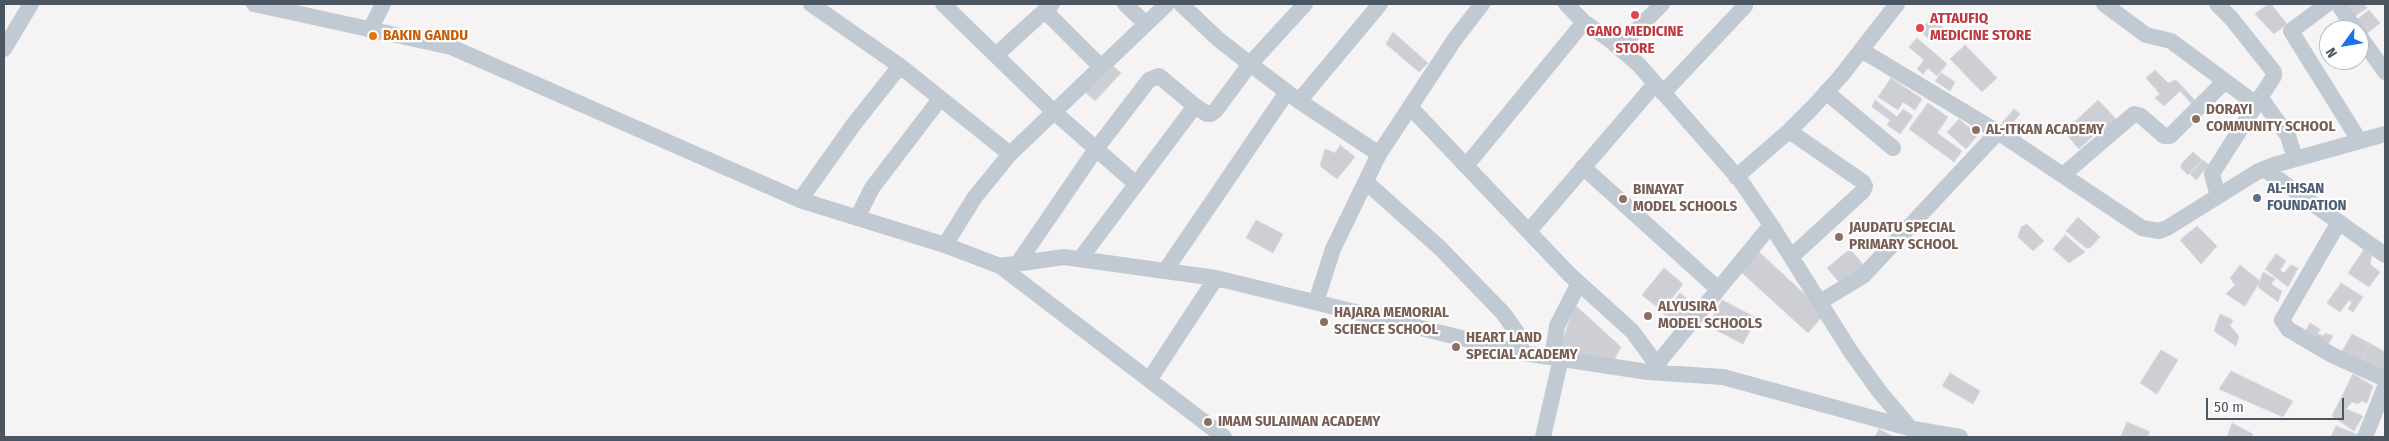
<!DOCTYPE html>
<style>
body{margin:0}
#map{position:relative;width:2389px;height:441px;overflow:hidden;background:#f5f3f3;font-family:"Fira Sans Condensed",sans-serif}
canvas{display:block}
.frame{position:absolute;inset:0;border:5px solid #4a5661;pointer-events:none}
.north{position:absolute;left:2319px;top:20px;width:50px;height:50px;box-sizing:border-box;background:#fff;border:1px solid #b7bbc0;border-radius:50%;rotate:238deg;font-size:14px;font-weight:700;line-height:20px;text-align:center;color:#4a5661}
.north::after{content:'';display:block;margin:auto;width:18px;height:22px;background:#1a73e8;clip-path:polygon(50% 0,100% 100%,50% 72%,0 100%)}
.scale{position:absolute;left:2206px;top:398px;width:138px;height:22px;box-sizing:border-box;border:2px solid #4a5661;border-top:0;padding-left:6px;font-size:15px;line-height:18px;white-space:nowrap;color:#4a5661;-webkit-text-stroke:4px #fff;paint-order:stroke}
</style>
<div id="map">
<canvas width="2389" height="441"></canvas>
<div class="frame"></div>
<div class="north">N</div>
<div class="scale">50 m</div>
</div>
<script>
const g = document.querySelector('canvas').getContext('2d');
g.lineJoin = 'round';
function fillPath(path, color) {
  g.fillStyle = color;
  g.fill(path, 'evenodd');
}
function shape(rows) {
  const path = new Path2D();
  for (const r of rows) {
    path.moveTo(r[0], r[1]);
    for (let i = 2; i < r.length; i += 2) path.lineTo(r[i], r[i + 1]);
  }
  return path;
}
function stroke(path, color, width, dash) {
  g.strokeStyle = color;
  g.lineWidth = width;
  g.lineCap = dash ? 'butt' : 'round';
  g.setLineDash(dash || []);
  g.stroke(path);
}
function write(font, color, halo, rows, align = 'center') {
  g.font = font + ' "Fira Sans Condensed",sans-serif';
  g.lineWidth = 4.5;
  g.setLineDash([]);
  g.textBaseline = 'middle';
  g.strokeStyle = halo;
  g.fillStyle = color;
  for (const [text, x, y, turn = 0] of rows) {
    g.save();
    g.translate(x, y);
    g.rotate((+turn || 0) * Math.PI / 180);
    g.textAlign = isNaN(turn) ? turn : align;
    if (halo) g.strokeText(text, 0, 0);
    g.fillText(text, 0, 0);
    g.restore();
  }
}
const building = shape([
 [2268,4,2271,4,2287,24,2274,34,2255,14,2268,4],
 [2338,4,2364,4,2367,8,2352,18,2338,4],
 [2369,10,2380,23,2364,36,2354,22,2369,10],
 [1932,17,1950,34,1943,42,1933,33,1928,38,1920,31,1932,17],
 [1393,32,1428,63,1419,72,1386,44,1393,32],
 [1917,38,1947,64,1937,76,1928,68,1923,74,1917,69,1924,60,1909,47,1917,38],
 [1965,45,1997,78,1982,92,1950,59,1965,45],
 [1111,64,1121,73,1095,101,1085,92,1111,64],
 [2155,70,2168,83,2176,80,2195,100,2192,104,2180,91,2164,106,2155,98,2160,94,2146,78,2155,70],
 [1941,73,1955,82,1950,91,1935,81,1941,73],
 [1891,78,1922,99,1915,110,1903,102,1898,110,1878,97,1891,78],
 [1875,100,1897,117,1903,109,1913,116,1900,134,1887,125,1890,120,1872,107,1875,100],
 [2098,100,2117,120,2098,138,2094,135,2079,149,2064,132,2098,100],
 [1928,103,1948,117,1937,133,1962,151,1954,162,1909,129,1928,103],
 [2014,109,2020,114,2014,121,2026,130,2020,138,2002,123,2014,109],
 [1959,119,1978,135,1966,149,1947,132,1959,119],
 [1340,145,1355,157,1337,179,1320,166,1325,149,1335,153,1340,145],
 [2193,152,2202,160,2188,175,2181,168,2182,163,2193,152],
 [2203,160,2209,165,2196,180,2190,174,2203,160],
 [2078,217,2100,237,2090,248,2086,248,2066,231,2078,217],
 [1256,220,1283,234,1273,253,1246,238,1256,220],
 [2027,224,2044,241,2033,251,2018,237,2021,227,2027,224],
 [2197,226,2217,246,2201,264,2180,240,2197,226],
 [2065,235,2085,252,2069,263,2053,249,2065,235],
 [2365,248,2372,253,2370,264,2380,272,2369,287,2348,273,2365,248],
 [1850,249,1867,269,1843,287,1827,268,1850,249],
 [1759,252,1825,313,1808,333,1741,272,1759,252],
 [2276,254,2286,261,2280,270,2284,273,2291,265,2298,268,2288,287,2265,269,2276,254],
 [2240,265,2260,281,2245,306,2226,294,2235,285,2230,278,2240,265],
 [1664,268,1683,284,1662,311,1642,295,1664,268],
 [2263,272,2275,279,2271,284,2282,291,2278,302,2258,287,2263,272],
 [2341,283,2363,297,2353,312,2348,309,2352,302,2349,300,2340,312,2327,303,2341,283],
 [1680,293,1699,308,1682,329,1663,314,1680,293],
 [1722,300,1757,318,1743,344,1708,326,1722,300],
 [1575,305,1621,347,1613,362,1558,353,1575,305],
 [2220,314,2233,320,2230,326,2239,336,2236,346,2214,331,2220,314],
 [2310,323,2321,330,2317,333,2323,336,2325,333,2333,336,2327,346,2304,334,2310,323],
 [2352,334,2371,344,2358,363,2341,353,2352,334],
 [2371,344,2385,352,2385,372,2358,363,2371,344],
 [2161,350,2178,360,2157,394,2140,383,2161,350],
 [2231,371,2293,401,2283,417,2219,389,2231,371],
 [1950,373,1980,391,1973,404,1942,386,1950,373],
 [2353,374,2373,386,2367,403,2362,401,2358,404,2352,402,2346,409,2363,416,2354,431,2332,416,2353,374],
 [2127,422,2150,432,2147,437,2121,436,2127,422],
 [2232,423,2253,434,2251,437,2227,437,2232,423],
 [2336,426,2361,436,2361,437,2331,437,2336,426],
 [1879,429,1894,437,1875,437,1879,429]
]);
const minor = shape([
 [254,4,451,47,800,200,945,245,1000,266,1224,437],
 [811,4,900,66,1010,154],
 [943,4,1053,111,1136,184],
 [1125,4,1146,24],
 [1181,4,1218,39,1250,64,1299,101,1379,154],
 [1566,4,1584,22,1610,40,1639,65,1740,180,1771,225,1851,352,1879,391,1912,430],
 [2104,4,2146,35,2171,41,2256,104],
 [2217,4,2231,18,2274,72,2274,76,2212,174,2218,196],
 [2327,4,2291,31,2359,140],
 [2338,4,2356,30],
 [1045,11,1101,67],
 [370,30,383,4],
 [2359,35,2385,72],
 [1619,48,1662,4],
 [4,49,31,4],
 [1861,50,1998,132,2142,228,2159,231,2167,228,2257,172,2274,165,2385,134],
 [996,55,1052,4],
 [1826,92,1893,148],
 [1663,93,1745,6,1745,4],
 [2260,97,2288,136,2295,158],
 [1299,101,1380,4],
 [1411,108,1570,275,1632,331,1663,373],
 [1789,131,1863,182,1865,186,1863,191,1791,257],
 [1466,166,1584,22],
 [1583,167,1718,289],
 [2264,169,2385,255],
 [2063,175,2134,114,2141,116,2164,136,2170,136,2224,82],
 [1736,177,1789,131,1813,107,1841,76,1897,4],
 [1366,182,1440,248,1503,313,1516,331,1523,353],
 [800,200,854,124,900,66],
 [857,218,872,188,940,99],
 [2339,222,2282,320,2288,329,2332,355,2385,379],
 [1529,231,1655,84],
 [945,245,975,197,1010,154,1167,4],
 [1080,259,1195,106],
 [1018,263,1096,149,1149,80,1159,76,1195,106,1207,114,1211,114,1216,110,1250,64,1305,4],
 [1000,266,1064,257,1216,278,1523,353,1648,372,1723,377,1913,429,1960,437],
 [1165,271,1287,92],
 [1316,302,1333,249,1379,154,1455,39,1482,4],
 [1820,302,1863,276,1998,132],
 [1552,357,1557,326,1579,283],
 [1657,364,1771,225],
 [1149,380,1216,278],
 [1543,437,1561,358],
 [2365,437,2385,387]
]);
const markers = [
 [1635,15,5,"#e0444e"],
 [1920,28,5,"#e0444e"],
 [373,36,5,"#e8710a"],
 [2196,119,5,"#8d6e63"],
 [1976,130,5,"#8d6e63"],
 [2257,198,5,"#5c6f8a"],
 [1623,199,5,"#8d6e63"],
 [1839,237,5,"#8d6e63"],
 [1648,316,5,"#8d6e63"],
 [1324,322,5,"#8d6e63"],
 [1456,347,5,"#8d6e63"],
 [1208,422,5,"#8d6e63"]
];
const healthNames = [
 ["ATTAUFIQ",1930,19],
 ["MEDICINE STORE",1930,36],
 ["GANO MEDICINE",1635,32,"center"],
 ["STORE",1635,49,"center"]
];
const foodNames = [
 ["BAKIN GANDU",383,36]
];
const educationNames = [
 ["DORAYI",2206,110],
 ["COMMUNITY SCHOOL",2206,127],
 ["AL-ITKAN ACADEMY",1986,130],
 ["BINAYAT",1633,190],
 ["MODEL SCHOOLS",1633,207],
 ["JAUDATU SPECIAL",1849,228],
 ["PRIMARY SCHOOL",1849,245],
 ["ALYUSIRA",1658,307],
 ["MODEL SCHOOLS",1658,324],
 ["HAJARA MEMORIAL",1334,313],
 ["SCIENCE SCHOOL",1334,330],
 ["HEART LAND",1466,338],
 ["SPECIAL ACADEMY",1466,355],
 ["IMAM SULAIMAN ACADEMY",1218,422]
];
const serviceNames = [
 ["AL-IHSAN",2267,189],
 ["FOUNDATION",2267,206]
];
fillPath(building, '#cdcfd5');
stroke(building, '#d7d9de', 1);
stroke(minor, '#c1cad2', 16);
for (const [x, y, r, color] of markers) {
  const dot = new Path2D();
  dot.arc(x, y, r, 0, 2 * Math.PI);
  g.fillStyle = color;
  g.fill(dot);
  stroke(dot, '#fff', 2);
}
write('bold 15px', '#be3a42', '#fff', healthNames, 'left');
write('bold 15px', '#c56008', '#fff', foodNames, 'left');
write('bold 15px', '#785e54', '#fff', educationNames, 'left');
write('bold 15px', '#4e5e75', '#fff', serviceNames, 'left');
</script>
